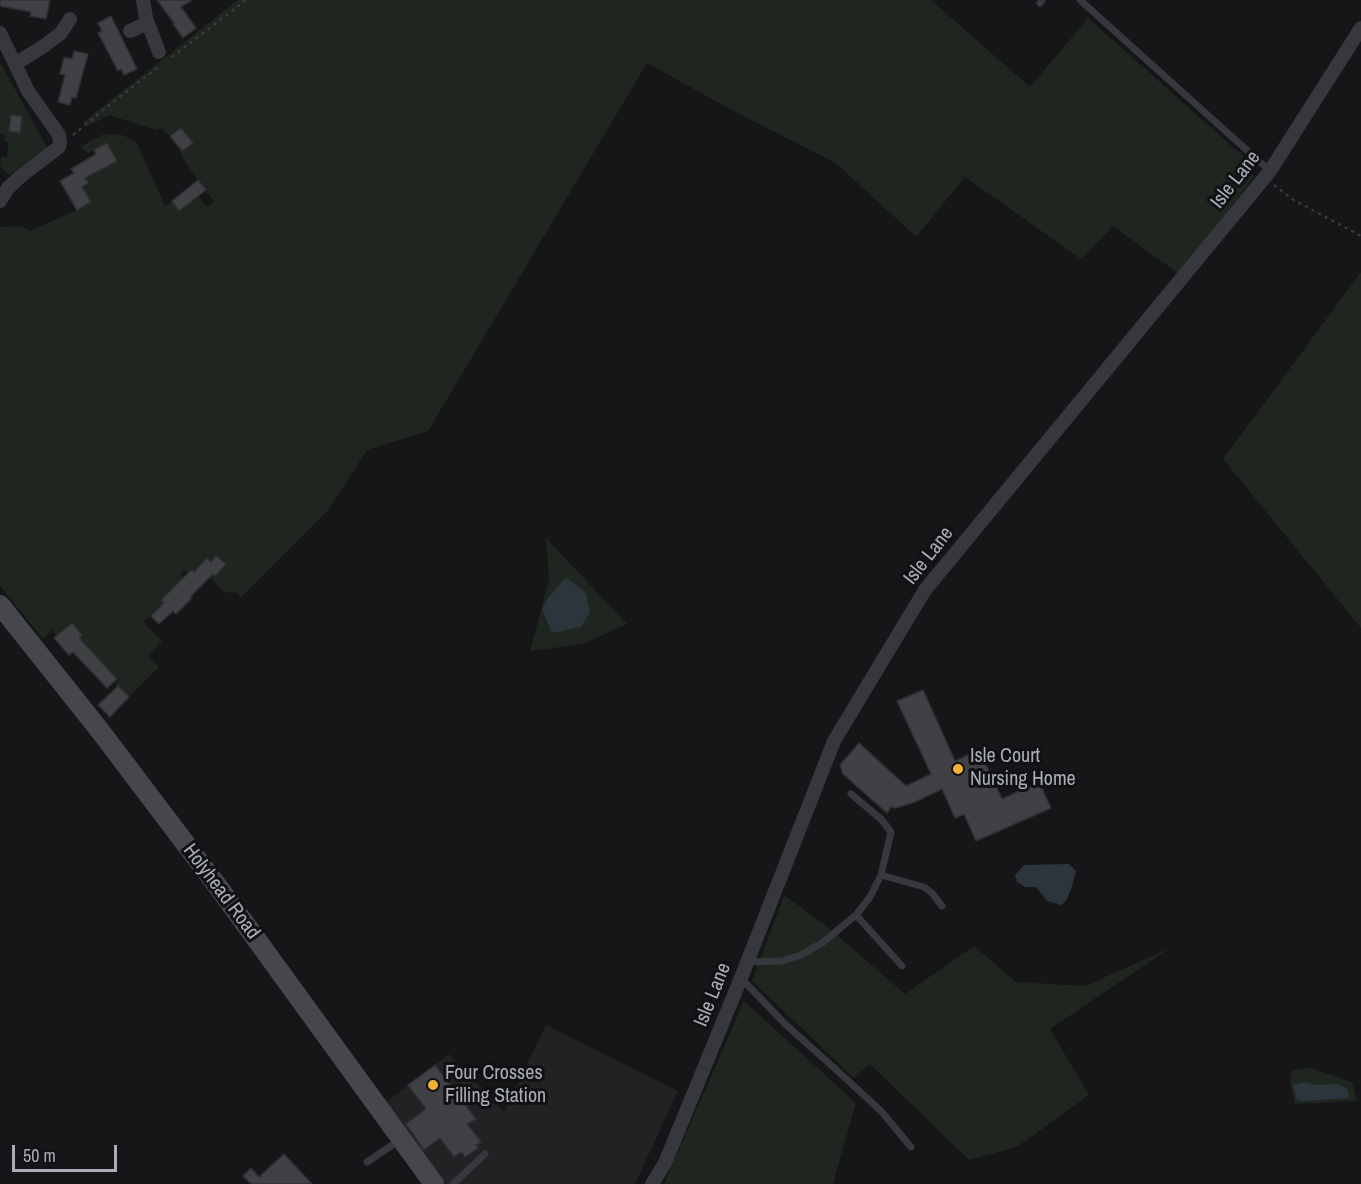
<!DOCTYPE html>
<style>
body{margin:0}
#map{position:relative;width:1361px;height:1184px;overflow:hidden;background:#161618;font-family:"Archivo Narrow",sans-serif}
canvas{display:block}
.scale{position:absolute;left:12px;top:1145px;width:105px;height:27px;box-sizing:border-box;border:3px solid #a8adb8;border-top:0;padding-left:8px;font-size:18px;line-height:21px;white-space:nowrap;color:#a8adb8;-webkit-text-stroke:4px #111113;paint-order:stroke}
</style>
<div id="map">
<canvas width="1361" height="1184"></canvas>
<div class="scale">50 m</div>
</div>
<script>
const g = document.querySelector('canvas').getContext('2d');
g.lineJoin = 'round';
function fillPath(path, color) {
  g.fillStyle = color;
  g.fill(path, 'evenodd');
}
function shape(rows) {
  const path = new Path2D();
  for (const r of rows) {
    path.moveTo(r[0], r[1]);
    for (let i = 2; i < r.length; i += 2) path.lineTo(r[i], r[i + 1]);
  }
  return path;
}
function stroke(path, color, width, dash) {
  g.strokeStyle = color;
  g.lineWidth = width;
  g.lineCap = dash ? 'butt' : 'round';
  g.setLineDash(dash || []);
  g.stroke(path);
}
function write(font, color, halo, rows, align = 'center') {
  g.font = font + ' "Archivo Narrow",sans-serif';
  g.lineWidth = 6;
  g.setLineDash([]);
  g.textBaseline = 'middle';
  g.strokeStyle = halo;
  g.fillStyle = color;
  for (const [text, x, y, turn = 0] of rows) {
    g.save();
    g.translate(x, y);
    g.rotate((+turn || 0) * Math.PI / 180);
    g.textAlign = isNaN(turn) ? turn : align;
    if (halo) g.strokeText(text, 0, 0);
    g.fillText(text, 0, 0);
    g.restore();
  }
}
const built = shape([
 [546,1025,678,1091,635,1184,445,1184,385,1103,449,1054,504,1112]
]);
const green = shape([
 [238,0,931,0,1030,87,1088,18,1245,158,1254,177,1179,274,1113,226,1081,259,965,177,916,237,836,163,743,116,647,63,428,431,367,450,329,509,241,597,236,592,229,593,220,589,210,577,225,565,216,556,211,562,207,559,194,572,191,570,188,573,184,570,181,574,184,578,161,600,164,603,143,622,162,641,148,656,159,667,129,697,116,684,118,680,89,649,71,645,82,635,72,623,57,636,52,630,43,639,0,586,0,227,21,226,30,231,77,210,91,202,82,187,88,183,85,177,101,162,94,150,88,153,80,147,104,134,122,135,136,141,165,206,172,201,179,210,198,196,207,207,214,202,181,156,182,151,193,143,181,128,170,136,160,128,156,130,109,115,88,126,83,122],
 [0,62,48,149,9,175,0,166,1,157,7,157,9,142,4,141,5,135,0,134],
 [1361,272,1361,628,1223,459],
 [546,538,627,624,583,644,530,651,549,580],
 [784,895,824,924,905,994,974,946,1016,982,1085,986,1170,948,1050,1029,1089,1095,1017,1147,969,1160,870,1064,854,1078,752,981],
 [744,1001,856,1103,833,1184,664,1184],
 [1311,1068,1352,1082,1357,1101,1295,1104,1290,1082,1292,1070]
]);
const water = shape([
 [566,577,586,593,590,612,581,627,552,633,542,609,548,598],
 [1069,864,1076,871,1072,887,1066,901,1061,905,1047,901,1036,887,1026,887,1017,882,1015,875,1024,865],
 [1306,1082,1316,1085,1339,1084,1347,1089,1350,1098,1304,1101,1297,1100,1293,1085]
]);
const building = shape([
 [0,0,50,0,46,19,30,16,31,12,0,6,0,0],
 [157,0,192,0,181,7,196,28,183,38,173,24,174,23,157,0],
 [111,16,137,69,124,75,121,69,118,71,98,33,102,31,98,23,111,16],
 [74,51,88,54,76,98,72,97,70,105,58,102,65,75,60,74,64,57,72,59,74,51],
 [11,115,22,116,20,133,9,131,11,115],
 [181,128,193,143,182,151,170,136,181,128],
 [107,143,117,161,85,178,88,183,82,187,91,202,77,210,60,181,74,173,71,169,96,154,94,150,107,143],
 [198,180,206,190,179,211,172,201,198,180],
 [216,556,226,564,215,576,213,574,190,597,192,598,176,614,173,611,159,624,151,616,164,603,161,600,188,573,192,570,194,572,207,558,211,562,216,556],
 [72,623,82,635,79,638,117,679,107,688,73,652,69,655,54,638,72,623],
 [118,686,129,697,110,717,98,705,118,686],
 [923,690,955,761,974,752,978,762,984,760,1002,799,1039,782,1051,808,976,841,964,814,955,818,942,789,915,802,896,808,891,807,887,813,843,774,840,765,859,743,906,786,931,774,897,701,923,690],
 [435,1065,476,1119,467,1124,481,1142,476,1145,478,1148,465,1157,461,1152,454,1157,440,1138,424,1150,406,1124,426,1109,408,1085,435,1065],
 [284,1154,312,1184,251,1184,243,1176,251,1168,259,1177,284,1154]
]);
const path = shape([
 [172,57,246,0],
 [73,135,118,98,160,66],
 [1274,185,1292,199,1361,236]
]);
const service = shape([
 [1080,0,1270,171],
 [1040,3,1042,0],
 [881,875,924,887,932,893,942,906],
 [856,915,902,966],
 [748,962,782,961,801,955,822,943,856,915,870,897,881,875,891,832,881,819,851,794],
 [741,978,785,1024,831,1065,881,1111,911,1147],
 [367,1162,400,1140],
 [453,1184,485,1154]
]);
const minor = shape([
 [143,0,146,18,159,52],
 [130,31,148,23],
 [0,33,28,91,59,135,60,143,59,147,21,176,8,188,0,201],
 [15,64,44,46,61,33,70,19],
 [652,1184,665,1163,741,978,834,741,925,590,1270,171,1361,28]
]);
const secondary = shape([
 [0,605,101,732,222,892,434,1184]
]);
const markers = [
 [958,769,6,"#f2b134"],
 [433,1085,6,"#f2b134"]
];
const streetNames = [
 ["Isle Lane",1236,180,-52],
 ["Isle Lane",929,556,-52],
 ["Holyhead Road",221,892,53],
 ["Isle Lane",713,995,-68]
];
const poiNames = [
 ["Isle Court",970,757],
 ["Nursing Home",970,780],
 ["Four Crosses",445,1074],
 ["Filling Station",445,1097]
];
fillPath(built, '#222225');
fillPath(green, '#1e261f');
fillPath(water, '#2c353c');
fillPath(building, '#404145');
stroke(building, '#303034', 1.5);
stroke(path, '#3d3f44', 2, [3, 4.5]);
stroke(service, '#37383d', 7);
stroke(minor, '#37383d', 14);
stroke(secondary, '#45474d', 20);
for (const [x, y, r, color] of markers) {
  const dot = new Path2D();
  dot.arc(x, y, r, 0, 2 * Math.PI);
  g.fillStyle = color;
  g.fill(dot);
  stroke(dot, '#111113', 2);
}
write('20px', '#a8adb8', '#111113', streetNames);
write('20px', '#a8adb8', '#111113', poiNames, 'left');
</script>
